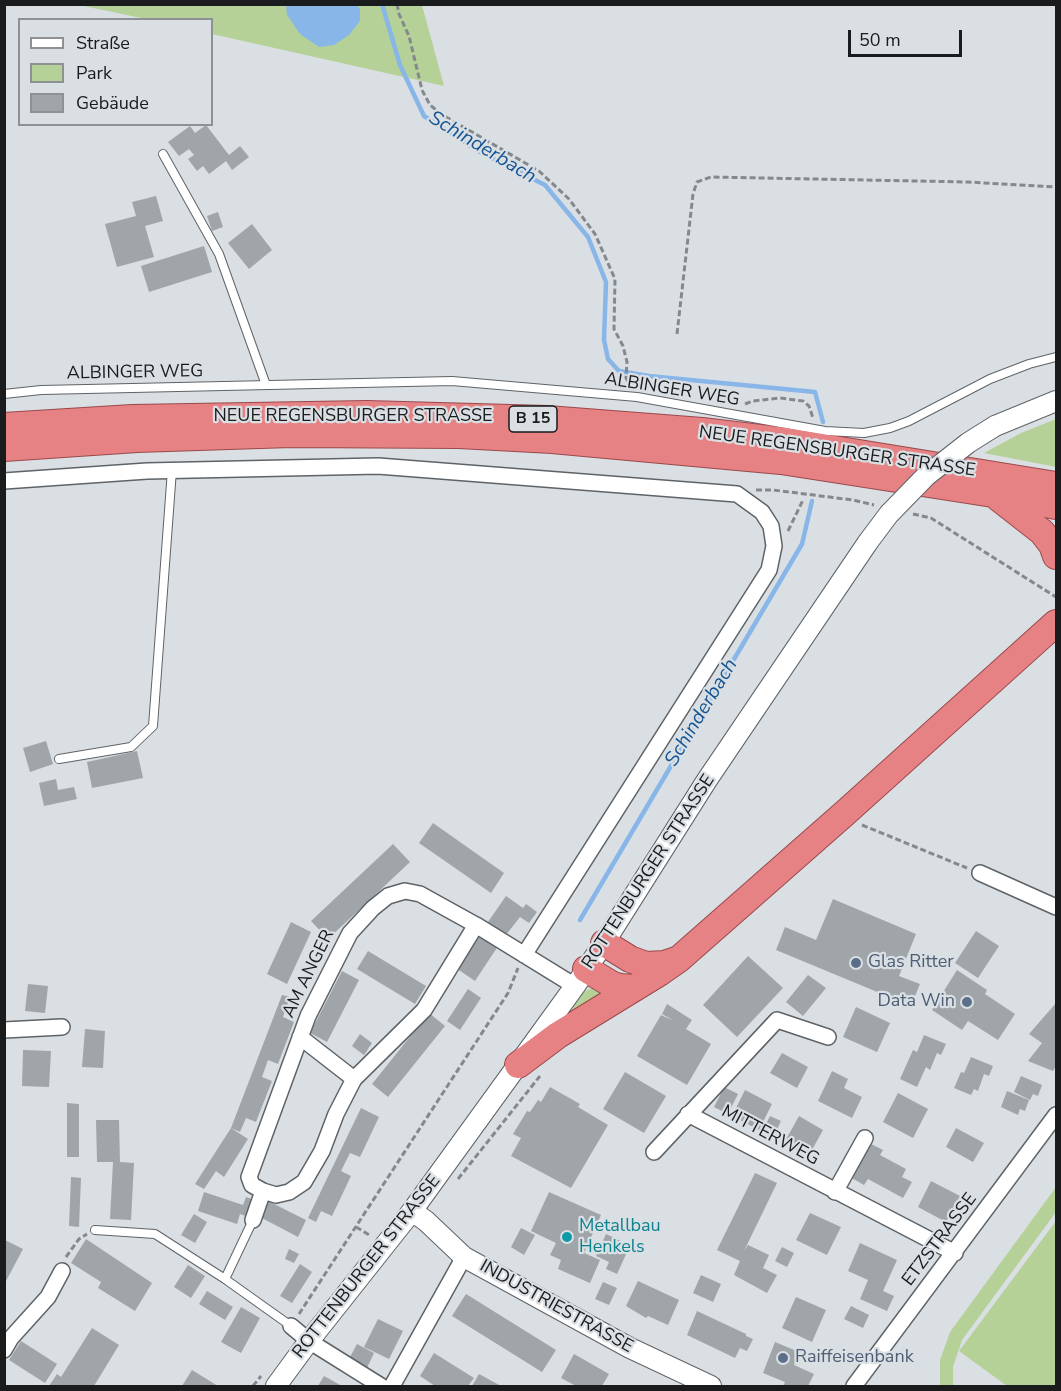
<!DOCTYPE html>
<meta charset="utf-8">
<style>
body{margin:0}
#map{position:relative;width:1061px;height:1391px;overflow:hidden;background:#dadfe4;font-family:"Nunito Sans",sans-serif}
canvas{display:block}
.frame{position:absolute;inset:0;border:6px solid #191b1d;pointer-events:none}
.legend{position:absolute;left:18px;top:18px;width:195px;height:108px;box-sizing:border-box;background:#dadfe4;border:2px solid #8d9194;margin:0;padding:8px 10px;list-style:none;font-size:18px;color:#191b1d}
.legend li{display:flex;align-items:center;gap:12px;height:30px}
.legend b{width:30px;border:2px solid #8d9194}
.scale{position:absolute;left:848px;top:30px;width:114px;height:27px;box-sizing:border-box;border:3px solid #191b1d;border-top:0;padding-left:8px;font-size:18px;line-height:21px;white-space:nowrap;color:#191b1d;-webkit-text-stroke:4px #dadfe4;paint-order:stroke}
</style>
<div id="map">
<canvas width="1061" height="1391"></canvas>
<div class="frame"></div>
<ul class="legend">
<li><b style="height:8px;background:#fff"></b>Straße</li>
<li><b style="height:16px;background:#b5d197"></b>Park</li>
<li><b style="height:16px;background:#a0a5a9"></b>Gebäude</li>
</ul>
<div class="scale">50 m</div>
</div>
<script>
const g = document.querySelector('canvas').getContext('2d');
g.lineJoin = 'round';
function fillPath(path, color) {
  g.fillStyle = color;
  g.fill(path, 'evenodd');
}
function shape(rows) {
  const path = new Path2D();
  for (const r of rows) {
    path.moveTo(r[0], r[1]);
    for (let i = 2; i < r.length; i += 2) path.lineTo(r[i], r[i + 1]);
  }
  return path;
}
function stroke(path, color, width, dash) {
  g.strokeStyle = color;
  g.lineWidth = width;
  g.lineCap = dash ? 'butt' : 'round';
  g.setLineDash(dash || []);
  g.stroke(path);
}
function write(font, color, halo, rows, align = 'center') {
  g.font = font + ' "Nunito Sans",sans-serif';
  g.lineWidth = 4.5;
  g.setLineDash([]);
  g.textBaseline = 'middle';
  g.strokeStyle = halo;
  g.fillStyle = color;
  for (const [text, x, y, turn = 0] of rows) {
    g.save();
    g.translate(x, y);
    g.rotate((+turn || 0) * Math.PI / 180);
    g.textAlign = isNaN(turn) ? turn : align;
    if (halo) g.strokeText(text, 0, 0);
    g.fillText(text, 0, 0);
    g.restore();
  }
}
const green = shape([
 [79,5,422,5,444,86,212,34,212,20,146,19],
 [1056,419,1056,467,984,453,1021,433],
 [595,986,607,991,567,1017,584,992],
 [1056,1187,1056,1212,962,1340,953,1367,953,1386,940,1386,940,1360,950,1332],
 [1056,1221,1056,1386,1007,1386,959,1351]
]);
const water = shape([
 [286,5,357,5,360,9,360,21,349,35,334,45,319,47,300,34,287,15]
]);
const stream = shape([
 [382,4,400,65,424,116,480,152,545,185,588,237,606,282,604,340,608,359,619,371,649,376,815,392,823,422],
 [580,920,802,544,812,501]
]);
const building = shape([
 [206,125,229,155,240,146,249,157,232,170,226,161,209,174,203,166,197,171,188,159,194,155,189,149,179,156,168,142,190,126,195,133],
 [156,196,163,221,145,226,154,257,117,267,105,224,136,216,132,202],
 [218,212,223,227,212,231,207,216],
 [252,224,272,250,249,269,228,243],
 [204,246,212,272,149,292,141,266],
 [46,741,53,764,30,772,23,748],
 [137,751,143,778,92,788,87,762],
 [56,779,58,790,74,787,77,799,44,806,39,783],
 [433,823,504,873,491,893,419,843],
 [393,844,410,862,328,939,311,921],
 [506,896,523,908,526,904,537,912,529,923,520,917,502,940,475,981,456,968],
 [833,899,916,934,899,976,920,984,911,1006,776,950,785,927,816,940],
 [291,922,311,932,287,984,267,974],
 [976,931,999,946,978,978,955,963],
 [368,951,426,986,415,1004,357,969],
 [748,956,783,988,737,1037,703,1005],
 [957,970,987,990,985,994,1015,1014,998,1040,968,1021,962,1030,932,1010],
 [342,971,359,980,327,1042,310,1033],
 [808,975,826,988,803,1016,786,1002],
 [28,984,48,986,45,1013,25,1011],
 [468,989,481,998,460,1030,447,1021],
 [282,995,290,997,283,1017,294,1022,278,1064,268,1060,262,1077,272,1081,256,1122,246,1118,240,1132,231,1128],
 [1056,1003,1056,1066,1053,1071,1028,1061,1042,1043,1029,1034],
 [667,1004,692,1020,686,1029,711,1044,687,1085,637,1056,661,1015,674,1021,662,1014],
 [856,1007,890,1023,877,1052,843,1037],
 [429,1013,445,1026,388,1097,372,1084],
 [85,1029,105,1031,103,1068,82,1067],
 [360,1034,372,1043,364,1055,352,1046],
 [924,1035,946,1044,941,1055,937,1053,930,1070,926,1067,917,1087,900,1079,913,1050,917,1052],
 [23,1050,51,1051,49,1087,22,1086],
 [782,1053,808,1067,797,1088,770,1073],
 [971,1057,993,1066,989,1076,984,1074,978,1091,974,1089,971,1095,954,1088,961,1072,964,1073],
 [832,1071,848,1079,844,1088,862,1097,852,1118,818,1101],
 [625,1072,666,1096,644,1133,603,1109],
 [1021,1076,1042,1085,1038,1096,1033,1094,1030,1100,1014,1092],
 [550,1087,580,1104,578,1107,608,1125,571,1188,511,1156,521,1138,513,1134,527,1111,530,1112,538,1100,541,1102],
 [724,1087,738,1094,728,1114,714,1107],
 [745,1090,772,1104,759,1130,732,1116],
 [1007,1091,1029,1100,1025,1111,1020,1109,1018,1115,1001,1107],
 [898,1093,928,1109,913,1138,883,1122],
 [67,1103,79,1104,79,1157,67,1157],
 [361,1108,379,1117,360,1157,350,1153,341,1171,351,1176,332,1216,321,1211,316,1222,308,1218],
 [770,1116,781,1121,773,1138,762,1132],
 [799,1116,823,1130,808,1157,784,1143],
 [96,1120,119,1120,120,1162,134,1163,131,1220,110,1219,113,1162,97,1162],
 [231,1128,248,1139,224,1177,216,1171,204,1189,195,1184],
 [956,1128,984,1143,973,1162,946,1147],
 [869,1143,883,1150,880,1155,906,1169,902,1177,912,1182,903,1198,868,1179,864,1185,850,1177],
 [755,1173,777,1183,744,1251,748,1245,769,1255,763,1268,777,1275,767,1293,734,1275,740,1261,717,1250],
 [71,1177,81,1178,79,1227,69,1226],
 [931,1181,960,1196,946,1222,918,1207],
 [204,1192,243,1205,246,1197,265,1204,268,1201,306,1220,298,1237,260,1217,259,1221,240,1214,237,1224,198,1211],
 [549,1192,601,1215,584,1253,600,1260,590,1283,558,1269,561,1260,550,1255,556,1243,531,1231],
 [810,1213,841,1227,827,1255,796,1240],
 [194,1214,207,1222,195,1243,181,1235],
 [521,1228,535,1235,524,1255,511,1247],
 [606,1234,621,1241,619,1245,628,1250,617,1274,606,1269,609,1262,596,1256],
 [86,1239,152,1283,135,1311,98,1288,101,1282,71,1263],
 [5,1240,23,1249,5,1283],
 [860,1243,897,1260,883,1291,894,1296,887,1311,860,1299,868,1280,848,1271],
 [782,1247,794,1253,787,1267,775,1261],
 [289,1249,299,1254,294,1263,285,1259],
 [300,1264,312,1272,292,1303,280,1296],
 [188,1265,205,1276,191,1298,174,1287],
 [701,1275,721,1284,713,1302,693,1293],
 [638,1281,679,1300,668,1325,648,1316,646,1318,626,1306],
 [603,1282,617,1288,609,1305,595,1299],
 [207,1291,233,1307,225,1320,199,1304],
 [466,1294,556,1350,542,1372,452,1316],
 [796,1297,826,1310,812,1342,782,1328],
 [851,1306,869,1315,863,1328,844,1319],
 [241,1307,260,1318,241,1353,221,1342],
 [697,1311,746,1334,746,1336,753,1339,747,1351,740,1348,735,1358,687,1335],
 [378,1319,403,1331,389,1359,364,1347],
 [92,1328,119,1345,94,1386,49,1386,57,1374,61,1377],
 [21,1341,57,1364,45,1383,9,1360],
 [775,1342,799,1352,794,1365,814,1374,808,1386,783,1386,785,1382,763,1373],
 [357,1344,374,1353,367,1368,349,1359],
 [434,1353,474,1378,468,1386,435,1386,420,1376],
 [574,1354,609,1374,602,1386,576,1386,561,1378],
 [192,1370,218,1386,182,1386],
 [479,1374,501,1386,472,1386],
 [324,1376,342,1386,318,1386]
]);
const path = shape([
 [397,4,399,14,409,36,422,90,430,105,441,114,539,171,569,199,595,234,615,279,614,329,623,346,627,362,626,378,630,385],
 [677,334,693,194,697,182,711,177,968,182,1056,187],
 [745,404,753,401,780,398,803,401,809,406,813,418],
 [756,490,773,490,853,500,874,505],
 [913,514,931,518,1056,597],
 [788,531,803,500],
 [862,825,967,868],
 [458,1179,540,1076],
 [356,1227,371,1236],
 [66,1257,79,1239,87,1234],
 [299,1314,508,993,518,968],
 [253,1386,261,1376]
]);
const service = shape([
 [163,154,219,254,266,385],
 [4,394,41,390,452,381,637,397,825,431,864,433,890,428,909,421,990,379,1029,364,1056,357],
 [59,759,131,747,153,726,172,470],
 [253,1220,225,1279,291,1326],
 [95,1230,155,1234,225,1279]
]);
const minor = shape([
 [4,481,147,471,378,466,737,494,762,512,771,526,774,546,769,570,524,955],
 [980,873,1056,907],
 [4,1030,62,1027],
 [300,1037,354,1079],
 [688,1114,955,1253],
 [654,1152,777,1020,828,1037],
 [263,1191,276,1195,289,1192,304,1182,322,1151,336,1114,354,1079,424,1010,476,925],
 [835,1192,865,1138],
 [253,1220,263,1191,252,1185,249,1177,308,1016,350,933,373,908,388,896,405,891,420,894,476,925,575,986],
 [291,1326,309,1341,381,1386],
 [4,1350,11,1338,48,1297,62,1271],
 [392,1386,464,1257],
 [854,1386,1056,1115]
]);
const tertiary = shape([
 [995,426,1056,401],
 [412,1211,426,1221,464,1257,630,1348,711,1386],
 [276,1386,309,1341,412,1211,575,986,604,943,707,780,868,542]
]);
const trunk = shape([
 [4,426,132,418,367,414,547,419,702,431,785,441,1056,485],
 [4,448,137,439,291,434,459,435,552,440,781,461,993,494,1056,506],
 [996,496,1042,532,1052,545,1056,556],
 [604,943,630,959,646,965,664,964,676,960],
 [586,969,613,985,621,987,635,988],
 [518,1065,558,1035,659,973,679,959,845,813,1056,623]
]);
const tertiaryBridge = shape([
 [868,542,889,514,926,476,968,443,995,426]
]);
const markers = [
 [856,963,6,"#5c6f8a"],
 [967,1002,6,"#5c6f8a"],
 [567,1237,6,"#0f9aa8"],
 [783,1358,6,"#5c6f8a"]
];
const shields = [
 [533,419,48]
];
const shieldNames = [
 ["B 15",533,419]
];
const streetNames = [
 ["ALBINGER WEG",135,373,-1],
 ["ALBINGER WEG",672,390,9],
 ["NEUE REGENSBURGER STRASSE",353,417],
 ["NEUE REGENSBURGER STRASSE",837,452,8],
 ["ROTTENBURGER STRASSE",649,872,-57],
 ["AM ANGER",309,974,-64],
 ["MITTERWEG",770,1136,28],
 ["ETZSTRASSE",940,1240,-53],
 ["ROTTENBURGER STRASSE",367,1267,-52],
 ["INDUSTRIESTRASSE",556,1307,29]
];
const serviceNames = [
 ["Glas Ritter",868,963],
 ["Data Win",955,1002,"right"],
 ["Raiffeisenbank",795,1358]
];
const cultureNames = [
 ["Metallbau",579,1227],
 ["Henkels",579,1248]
];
const waterNames = [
 ["Schinderbach",482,148,31],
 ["Schinderbach",702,713,-59]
];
fillPath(green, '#b5d197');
fillPath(water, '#89b6e9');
stroke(stream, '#89b6e9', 4.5);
fillPath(building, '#a0a5a9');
stroke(service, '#5e6367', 10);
stroke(minor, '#5e6367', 18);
stroke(tertiary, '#5e6367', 22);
stroke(trunk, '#9a494c', 28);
stroke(path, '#85898c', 3, [6, 3]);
stroke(service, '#fff', 8);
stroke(minor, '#fff', 15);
stroke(tertiary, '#fff', 20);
stroke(trunk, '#e68284', 26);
stroke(tertiaryBridge, '#5e6367', 22, []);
stroke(tertiaryBridge, '#fff', 20);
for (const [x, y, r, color] of markers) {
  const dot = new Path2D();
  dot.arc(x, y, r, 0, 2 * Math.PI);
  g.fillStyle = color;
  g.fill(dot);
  stroke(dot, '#dadfe4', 2);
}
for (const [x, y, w] of shields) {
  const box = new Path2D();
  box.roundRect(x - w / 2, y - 13, w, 26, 4.5);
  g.fillStyle = '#dadfe4';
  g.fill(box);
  stroke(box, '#191b1d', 1.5);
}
write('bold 16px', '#191b1d', null, shieldNames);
write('18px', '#191b1d', '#dadfe4', streetNames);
write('18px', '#4e5e75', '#dadfe4', serviceNames, 'left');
write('18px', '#0d838f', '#dadfe4', cultureNames, 'left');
write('italic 20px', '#175693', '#dadfe4', waterNames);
</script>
